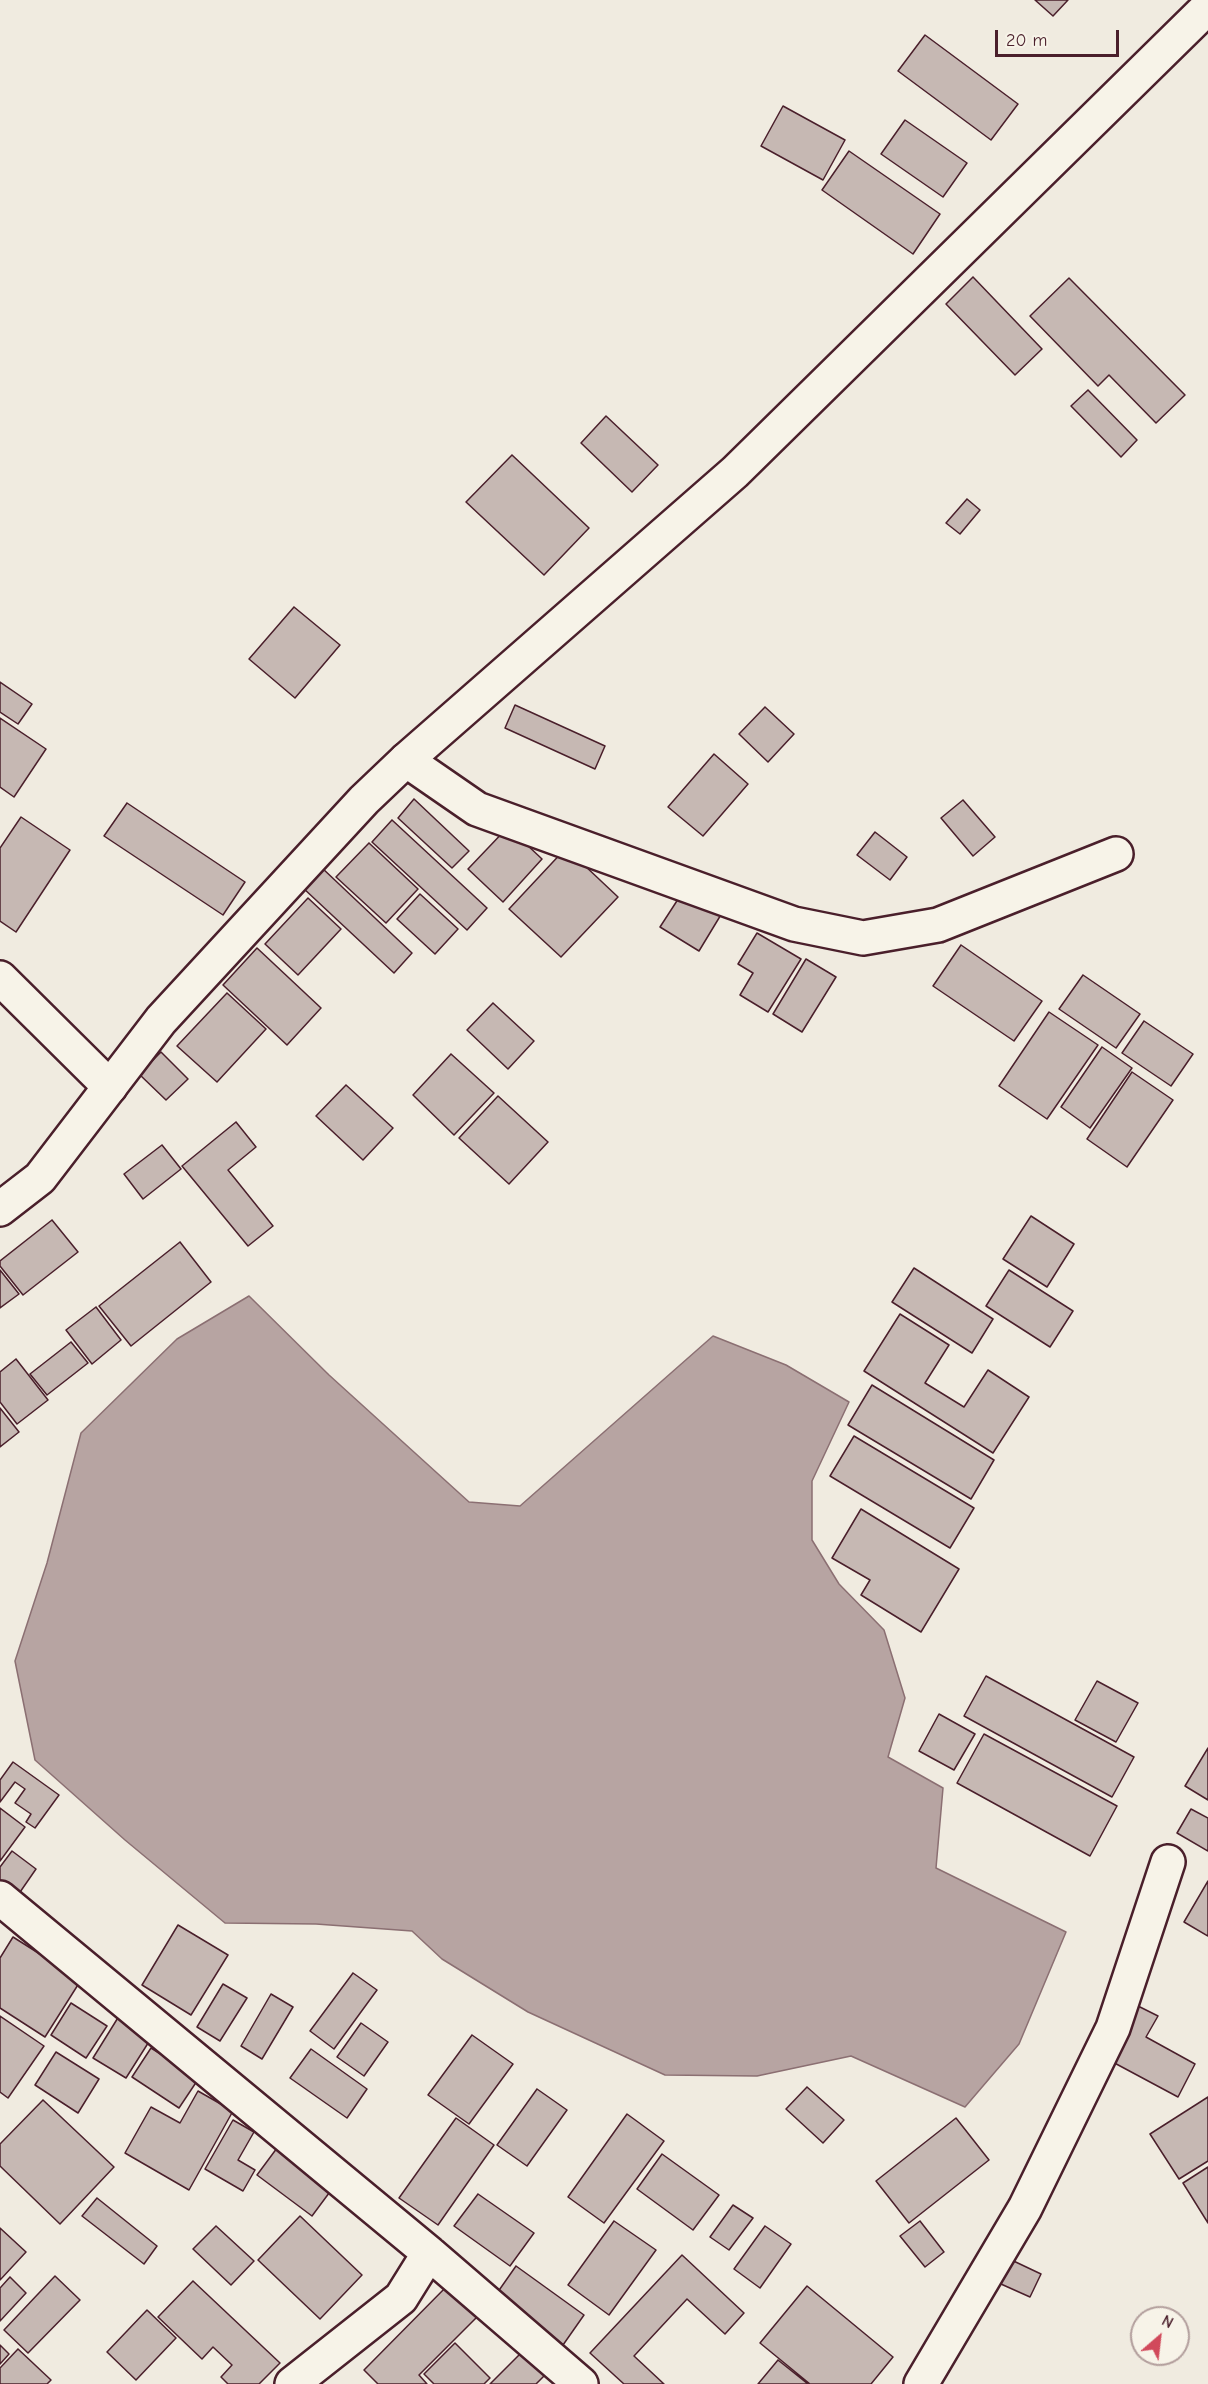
<!DOCTYPE html>
<style>
body{margin:0}
#map{position:relative;width:1208px;height:2384px;overflow:hidden;background:#f0ebe0;font-family:"Comic Neue",sans-serif}
canvas{display:block}
.north{position:absolute;left:1130px;top:2306px;width:60px;height:60px;box-sizing:border-box;background:#f7f3e8;border:2px solid #b29e9c;border-radius:50%;rotate:28deg;font-size:16px;font-weight:700;line-height:24px;text-align:center;color:#4a1f2b}
.north::after{content:'';display:block;margin:auto;width:21px;height:27px;background:#d1495b;clip-path:polygon(50% 0,100% 100%,50% 72%,0 100%)}
.scale{position:absolute;left:995px;top:30px;width:124px;height:27px;box-sizing:border-box;border:3px solid #4a1f2b;border-top:0;padding-left:8px;font-size:18px;line-height:21px;white-space:nowrap;color:#4a1f2b;-webkit-text-stroke:4px #f7f3e8;paint-order:stroke}
</style>
<div id="map">
<canvas width="1208" height="2384"></canvas>
<div class="north">N</div>
<div class="scale">20 m</div>
</div>
<script>
const g = document.querySelector('canvas').getContext('2d');
g.lineJoin = 'round';
function fillPath(path, color) {
  g.fillStyle = color;
  g.fill(path, 'evenodd');
}
function shape(rows) {
  const path = new Path2D();
  for (const r of rows) {
    path.moveTo(r[0], r[1]);
    for (let i = 2; i < r.length; i += 2) path.lineTo(r[i], r[i + 1]);
  }
  return path;
}
function stroke(path, color, width, dash) {
  g.strokeStyle = color;
  g.lineWidth = width;
  g.lineCap = dash ? 'butt' : 'round';
  g.setLineDash(dash || []);
  g.stroke(path);
}
const water = shape([
 [249,1296,329,1375,469,1502,520,1506,713,1336,786,1365,849,1402,812,1481,812,1540,839,1584,884,1630,905,1698,888,1757,943,1788,936,1868,1066,1932,1019,2044,965,2107,851,2056,757,2076,665,2075,528,2012,442,1959,412,1931,316,1924,225,1923,125,1840,35,1760,15,1661,47,1563,81,1433,177,1339,249,1296]
]);
const building = shape([
 [1035,0,1068,0,1053,16,1035,0],
 [925,35,1018,104,991,140,898,71,925,35],
 [783,106,845,140,823,180,761,146,783,106],
 [905,120,967,163,943,197,881,154,905,120],
 [849,151,940,214,913,254,822,190,849,151],
 [973,277,1042,349,1015,375,946,304,973,277],
 [1069,278,1185,395,1156,423,1109,375,1098,386,1030,316,1069,278],
 [1088,390,1137,440,1121,457,1071,406,1088,390],
 [606,416,658,465,632,492,581,443,606,416],
 [512,455,589,528,544,575,466,502,512,455],
 [967,499,980,510,960,534,946,523,967,499],
 [294,607,340,645,295,698,249,659,294,607],
 [0,682,32,704,18,724,0,712,0,682],
 [515,705,605,746,595,769,505,728,515,705],
 [765,707,794,734,768,762,739,734,765,707],
 [0,718,46,749,14,797,0,787,0,718],
 [714,754,748,784,703,836,668,807,714,754],
 [414,799,469,851,452,868,398,818,414,799],
 [963,800,995,837,973,856,941,818,963,800],
 [127,803,245,882,223,915,104,836,127,803],
 [21,817,70,850,16,932,0,921,0,848,21,817],
 [392,820,487,908,467,930,372,842,392,820],
 [508,827,542,859,503,902,468,869,508,827],
 [875,832,907,857,890,880,857,855,875,832],
 [369,843,418,889,386,923,336,877,369,843],
 [566,848,618,897,561,957,509,909,566,848],
 [321,867,412,953,394,973,302,887,321,867],
 [684,890,722,913,699,951,660,927,684,890],
 [420,894,458,929,435,954,397,919,420,894],
 [308,898,341,929,298,975,265,944,308,898],
 [757,933,801,959,768,1012,740,995,753,973,738,964,757,933],
 [961,945,1042,1001,1014,1041,933,986,961,945],
 [257,948,321,1008,287,1045,223,985,257,948],
 [806,959,836,977,802,1032,773,1014,806,959],
 [1083,975,1140,1014,1116,1048,1059,1009,1083,975],
 [227,993,266,1029,217,1082,177,1046,227,993],
 [493,1003,534,1041,508,1069,467,1030,493,1003],
 [1049,1012,1098,1045,1047,1119,999,1086,1049,1012],
 [1144,1021,1193,1054,1171,1086,1122,1053,1144,1021],
 [1102,1047,1132,1068,1090,1128,1061,1107,1102,1047],
 [161,1052,188,1079,166,1100,139,1074,161,1052],
 [451,1054,494,1093,454,1135,413,1095,451,1054],
 [1132,1072,1173,1100,1127,1167,1087,1139,1132,1072],
 [346,1085,393,1128,363,1160,316,1116,346,1085],
 [498,1096,548,1142,509,1184,459,1138,498,1096],
 [236,1122,256,1147,228,1170,273,1226,248,1246,182,1166,236,1122],
 [162,1145,181,1169,143,1199,124,1174,162,1145],
 [1031,1216,1074,1244,1047,1287,1003,1259,1031,1216],
 [52,1220,78,1252,23,1295,0,1266,0,1261,52,1220],
 [180,1242,211,1282,131,1346,99,1306,180,1242],
 [914,1268,993,1319,972,1353,892,1302,914,1268],
 [0,1270,19,1294,0,1308,0,1270],
 [1009,1270,1073,1311,1050,1347,986,1306,1009,1270],
 [96,1307,121,1340,92,1364,66,1330,96,1307],
 [900,1314,949,1345,925,1383,964,1407,988,1370,1029,1397,993,1453,864,1371,900,1314],
 [71,1342,88,1363,47,1395,30,1374,71,1342],
 [16,1359,48,1400,17,1424,0,1402,0,1372,16,1359],
 [872,1385,994,1460,971,1499,848,1425,872,1385],
 [0,1408,19,1432,0,1447,0,1408],
 [854,1436,974,1508,950,1548,830,1476,854,1436],
 [861,1509,959,1569,921,1632,861,1595,870,1580,832,1558,861,1509],
 [986,1676,1134,1757,1112,1797,964,1716,986,1676],
 [1097,1681,1138,1703,1116,1742,1075,1720,1097,1681],
 [939,1714,975,1734,954,1770,919,1751,939,1714],
 [984,1734,1117,1806,1090,1856,957,1783,984,1734],
 [1208,1748,1208,1800,1185,1786,1208,1748],
 [13,1762,59,1795,35,1828,26,1822,31,1814,15,1803,25,1789,15,1782,0,1802,0,1780,13,1762],
 [0,1808,25,1827,0,1861,0,1808],
 [1191,1809,1208,1818,1208,1851,1177,1833,1191,1809],
 [12,1851,36,1869,18,1895,0,1883,0,1867,12,1851],
 [1208,1881,1208,1936,1184,1922,1208,1881],
 [178,1925,228,1955,191,2015,142,1985,178,1925],
 [13,1937,81,1980,45,2037,0,2008,0,1958,13,1937],
 [353,1973,377,1990,334,2049,310,2031,353,1973],
 [223,1984,247,1998,220,2041,197,2027,223,1984],
 [271,1994,293,2007,262,2059,241,2046,271,1994],
 [71,2003,107,2026,86,2058,51,2035,71,2003],
 [1136,2005,1158,2016,1146,2037,1195,2064,1178,2097,1107,2059,1136,2005],
 [124,2008,157,2029,126,2078,93,2058,124,2008],
 [0,2016,44,2046,8,2098,0,2092,0,2016],
 [361,2023,388,2042,364,2076,337,2057,361,2023],
 [472,2035,513,2064,469,2124,428,2095,472,2035],
 [151,2048,199,2078,179,2108,132,2077,151,2048],
 [311,2049,367,2089,347,2118,290,2078,311,2049],
 [56,2052,99,2079,78,2113,35,2085,56,2052],
 [807,2087,844,2120,823,2143,786,2109,807,2087],
 [537,2089,567,2110,527,2166,497,2145,537,2089],
 [198,2091,233,2111,189,2190,125,2153,151,2107,180,2123,198,2091],
 [1208,2097,1208,2161,1179,2179,1150,2134,1208,2097],
 [43,2100,114,2167,60,2224,0,2166,0,2144,43,2100],
 [627,2114,664,2141,604,2223,568,2197,627,2114],
 [456,2118,494,2145,438,2225,399,2198,456,2118],
 [956,2118,989,2160,909,2223,876,2181,956,2118],
 [233,2120,254,2132,238,2160,255,2170,243,2191,205,2169,233,2120],
 [280,2144,335,2185,312,2216,257,2175,280,2144],
 [662,2154,719,2195,693,2230,637,2189,662,2154],
 [1208,2167,1208,2223,1183,2183,1208,2167],
 [478,2194,534,2233,510,2266,454,2226,478,2194],
 [97,2198,157,2246,144,2264,82,2216,97,2198],
 [733,2205,753,2218,729,2250,710,2237,733,2205],
 [300,2216,362,2275,320,2319,258,2260,300,2216],
 [614,2221,656,2250,609,2315,568,2285,614,2221],
 [920,2221,944,2252,925,2267,900,2236,920,2221],
 [216,2226,254,2261,231,2285,193,2249,216,2226],
 [765,2226,791,2244,760,2288,734,2269,765,2226],
 [0,2228,26,2252,0,2280,0,2228],
 [682,2255,744,2313,725,2334,687,2299,634,2356,664,2384,624,2384,590,2353,682,2255],
 [1003,2256,1041,2274,1030,2297,992,2280,1003,2256],
 [516,2266,584,2315,563,2345,495,2296,516,2266],
 [55,2276,80,2300,28,2353,4,2330,55,2276],
 [10,2277,26,2293,0,2321,0,2288,10,2277],
 [193,2281,280,2363,259,2384,228,2384,221,2377,232,2365,213,2347,202,2359,158,2317,193,2281],
 [450,2283,481,2313,419,2375,427,2384,378,2384,364,2370,450,2283],
 [807,2286,893,2357,871,2384,810,2384,760,2343,807,2286],
 [147,2310,176,2338,136,2380,107,2352,147,2310],
 [455,2343,490,2378,484,2384,434,2384,424,2374,455,2343],
 [0,2345,9,2354,0,2364,0,2345],
 [526,2348,549,2371,536,2384,490,2384,526,2348],
 [18,2349,51,2380,47,2384,0,2384,0,2368,18,2349],
 [778,2360,808,2384,758,2384,778,2360]
]);
const minor = shape([
 [406,760,477,809,794,924,863,938,938,925,1116,854],
 [0,978,110,1087],
 [0,1898,429,2253,581,2384],
 [292,2384,401,2298,429,2253],
 [921,2384,1025,2208,1113,2028,1168,1862]
]);
const tertiary = shape([
 [0,1209,40,1178,161,1020,364,800,406,760,735,472,1208,7]
]);
fillPath(water, '#b7a4a2');
stroke(water, '#8b6f72', 1.5);
fillPath(building, '#c6b8b3');
stroke(building, '#4a1f2b', 1.5);
stroke(minor, '#4a1f2b', 38);
stroke(tertiary, '#4a1f2b', 38);
stroke(minor, '#f7f3e8', 33);
stroke(tertiary, '#f7f3e8', 33);
</script>
